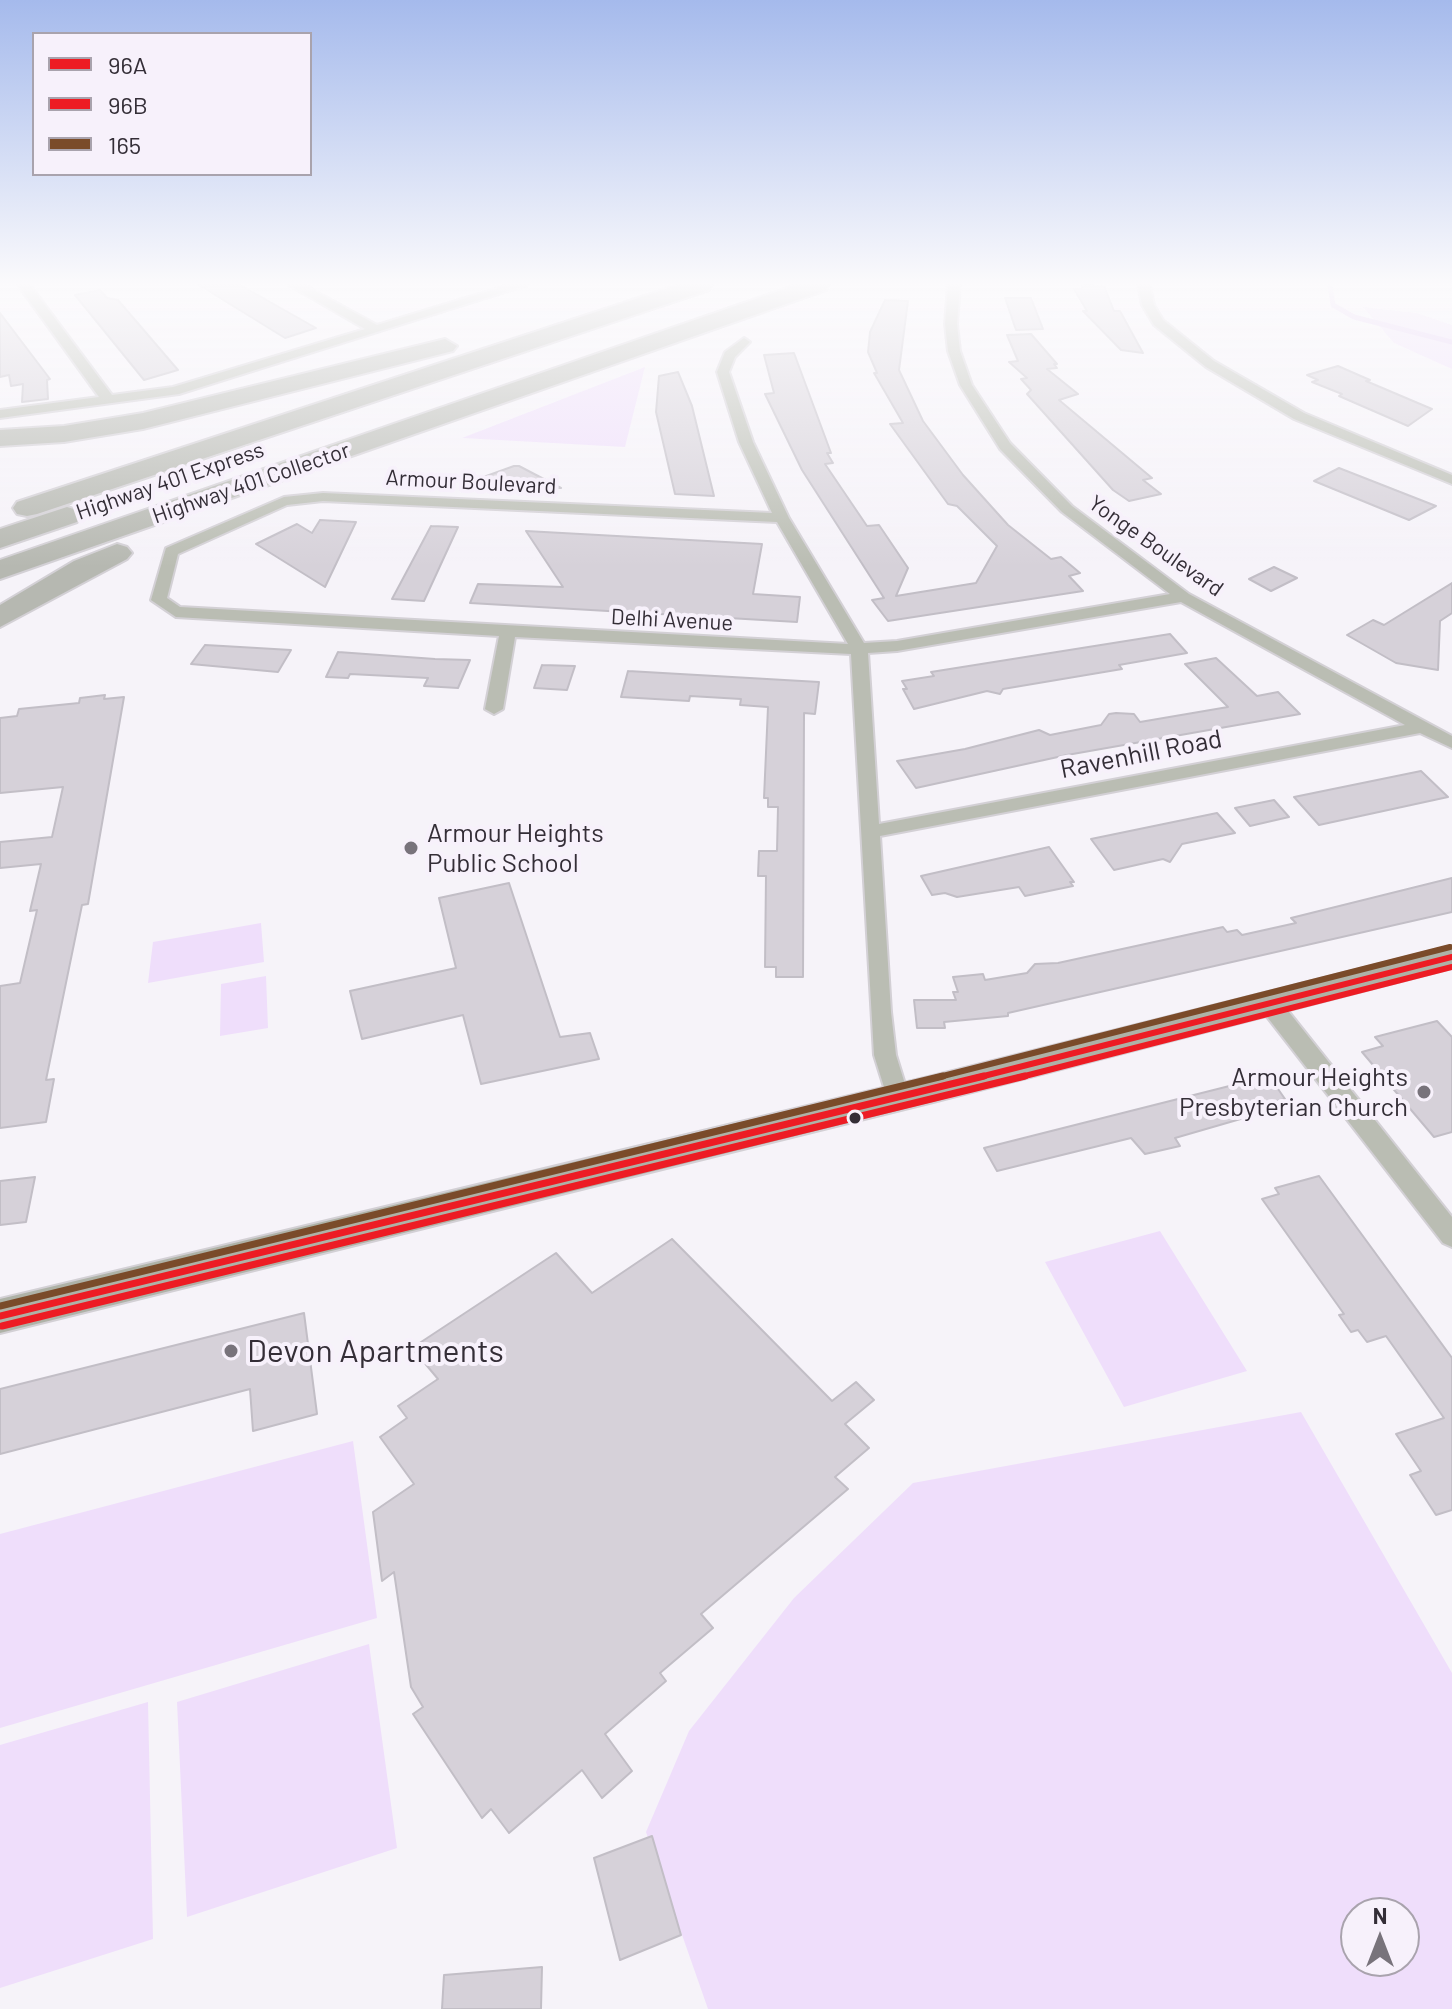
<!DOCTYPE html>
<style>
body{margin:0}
#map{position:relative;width:1452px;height:2009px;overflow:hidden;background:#f6f3f9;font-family:Barlow,sans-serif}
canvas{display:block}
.legend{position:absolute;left:32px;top:32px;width:280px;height:144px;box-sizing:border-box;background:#f7f1fb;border:2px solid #a9a3ad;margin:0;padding:10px 14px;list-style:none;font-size:24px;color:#342e37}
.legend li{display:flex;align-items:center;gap:16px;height:40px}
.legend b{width:40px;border:2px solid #a9a3ad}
.north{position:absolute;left:1340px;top:1897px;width:80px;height:80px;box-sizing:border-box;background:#f7f1fb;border:2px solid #a9a3ad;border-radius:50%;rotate:0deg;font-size:22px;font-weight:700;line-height:32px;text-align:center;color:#342e37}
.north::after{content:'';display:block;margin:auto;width:28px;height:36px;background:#78737b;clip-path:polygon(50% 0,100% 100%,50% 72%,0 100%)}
</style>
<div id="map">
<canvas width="1452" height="2009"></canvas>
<ul class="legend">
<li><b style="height:10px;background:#ed1c24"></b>96A</li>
<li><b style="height:10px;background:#ed1c24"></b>96B</li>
<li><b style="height:10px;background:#7a4b2a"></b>165</li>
</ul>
<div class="north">N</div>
</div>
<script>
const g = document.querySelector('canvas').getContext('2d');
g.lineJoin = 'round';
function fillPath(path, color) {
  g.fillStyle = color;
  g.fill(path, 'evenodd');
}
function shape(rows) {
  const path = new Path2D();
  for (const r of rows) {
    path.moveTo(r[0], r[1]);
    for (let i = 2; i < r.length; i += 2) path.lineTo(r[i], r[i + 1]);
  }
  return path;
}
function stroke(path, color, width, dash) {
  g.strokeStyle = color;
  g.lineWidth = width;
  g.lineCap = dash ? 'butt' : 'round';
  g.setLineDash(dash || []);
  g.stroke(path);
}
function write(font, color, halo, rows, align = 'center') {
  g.font = font + ' Barlow,sans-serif';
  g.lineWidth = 8;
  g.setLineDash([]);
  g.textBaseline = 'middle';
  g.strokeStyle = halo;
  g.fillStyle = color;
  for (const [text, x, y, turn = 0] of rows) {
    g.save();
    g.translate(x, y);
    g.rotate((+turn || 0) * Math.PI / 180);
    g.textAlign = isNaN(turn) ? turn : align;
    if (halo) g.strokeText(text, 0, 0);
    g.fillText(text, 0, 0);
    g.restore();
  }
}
const green = shape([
 [1363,307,1417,313,1452,325,1452,369,1394,343],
 [645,367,625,447,462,438],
 [261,923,264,962,148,983,153,942],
 [266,976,268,1028,220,1036,221,984],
 [1160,1231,1247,1371,1124,1407,1045,1262],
 [1301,1412,1452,1673,1452,2009,708,2009,646,1832,689,1731,794,1598,913,1483],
 [1356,1913,1404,1913,1404,1961,1356,1961],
 [353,1441,377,1618,0,1728,0,1534],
 [369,1644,397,1848,187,1917,177,1702],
 [148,1702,153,1939,0,1988,0,1745]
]);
const stream = shape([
 [1330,285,1333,305,1354,317,1452,342]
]);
const building = shape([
 [199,285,240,285,316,328,285,338,199,285],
 [1082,285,1104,286,1114,311,1120,311,1143,353,1121,350,1083,311,1087,311,1074,289,1082,289,1082,285],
 [100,290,107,298,118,300,178,370,144,380,75,295,100,290],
 [1005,298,1031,298,1043,329,1016,330,1005,298],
 [885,300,908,301,899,370,923,421,963,475,1008,525,1051,559,1061,557,1080,573,1069,576,1083,591,888,621,872,600,884,598,802,470,765,394,774,393,764,355,794,353,831,453,827,453,833,463,825,464,867,526,879,525,908,568,896,596,976,583,997,546,957,506,948,504,890,424,903,423,874,373,877,373,868,352,870,332,885,300],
 [0,313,50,379,47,380,48,399,22,402,23,384,11,386,9,375,0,377,0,313],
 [1031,334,1057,364,1054,364,1057,368,1047,369,1078,394,1059,400,1152,478,1143,480,1161,494,1129,501,1113,490,1027,394,1031,390,1021,379,1027,378,1009,362,1018,361,1007,335,1031,334],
 [1338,366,1370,380,1366,381,1432,409,1408,426,1339,396,1342,394,1312,382,1318,380,1307,375,1338,366],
 [678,372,692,406,714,496,675,494,656,412,659,376,678,372],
 [514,466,519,466,561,488,467,483,514,466],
 [1339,468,1436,506,1409,520,1314,481,1339,468],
 [320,520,356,522,325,587,256,544,297,524,312,533,320,520],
 [431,526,458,527,424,601,392,599,431,526],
 [526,531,762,544,753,594,800,597,797,622,470,603,478,584,563,587,526,531],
 [1274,567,1297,578,1271,591,1249,579,1274,567],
 [1452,583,1452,613,1440,621,1438,670,1396,663,1347,635,1373,620,1384,625,1452,583],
 [1170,634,1187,653,1119,665,1122,669,1003,689,1000,694,987,691,914,709,903,689,907,689,902,681,934,676,931,672,1170,634],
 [205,645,223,646,291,650,278,672,191,664,205,645],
 [338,652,435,659,470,660,458,688,424,686,428,678,350,674,348,678,326,677,338,652],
 [1216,658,1257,696,1278,692,1300,714,1067,755,916,788,897,761,965,749,1039,730,1050,735,1101,725,1109,714,1116,713,1134,714,1140,722,1228,707,1185,664,1216,658],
 [542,665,575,666,567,690,534,688,542,665],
 [628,671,819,682,815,714,804,713,803,977,776,977,776,967,765,967,766,876,758,876,759,851,777,851,778,807,768,807,768,798,764,798,768,707,740,705,741,699,690,696,689,701,621,697,628,671],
 [105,695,104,699,124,697,88,904,82,905,46,1080,54,1079,46,1122,0,1128,0,986,20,983,37,910,30,911,41,864,0,868,0,842,52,837,63,787,0,793,0,718,17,716,19,709,79,703,80,698,105,695],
 [1421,771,1448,797,1319,825,1294,797,1421,771],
 [1274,800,1289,817,1250,826,1235,808,1274,800],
 [1217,813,1235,833,1182,844,1170,862,1163,859,1114,870,1091,839,1217,813],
 [1049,847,1074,882,1070,882,1073,886,1025,896,1019,887,957,897,945,893,932,895,921,876,1049,847],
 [1452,878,1452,912,1008,1013,1008,1016,944,1022,945,1028,917,1028,914,1000,956,1000,953,992,958,992,953,977,983,974,985,980,1027,973,1035,964,1058,963,1223,927,1227,932,1237,930,1242,935,1296,923,1291,918,1452,878],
 [509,883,560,1037,590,1033,599,1059,481,1084,463,1015,362,1039,350,991,456,968,439,898,509,883],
 [1437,1021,1452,1037,1452,1132,1434,1137,1362,1052,1383,1046,1375,1037,1437,1021],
 [1269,1076,1285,1099,1270,1103,1275,1109,1175,1138,1180,1146,1145,1154,1131,1138,997,1171,984,1148,1269,1076],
 [1319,1176,1452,1358,1452,1510,1436,1515,1410,1475,1421,1471,1396,1434,1444,1418,1386,1336,1367,1342,1358,1330,1351,1332,1339,1315,1344,1314,1262,1199,1279,1194,1275,1188,1319,1176],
 [35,1177,26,1222,0,1225,0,1181,35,1177],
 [672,1239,832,1401,856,1382,874,1400,845,1424,869,1448,835,1477,848,1489,701,1614,713,1628,660,1673,666,1681,605,1734,632,1771,602,1798,582,1770,509,1833,491,1809,482,1818,413,1714,423,1707,411,1687,394,1572,382,1581,373,1512,414,1484,380,1437,407,1418,398,1406,438,1379,412,1348,556,1253,592,1293,672,1239],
 [304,1313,317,1414,253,1431,250,1389,0,1454,0,1389,304,1313],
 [652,1836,681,1935,620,1960,594,1858,652,1836],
 [542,1967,541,2009,442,2009,444,1975,542,1967]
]);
const minor = shape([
 [18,285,30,285,112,395,173,387,365,329,289,285,304,285,377,325,508,285,527,285,179,394,0,418,0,410,99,397,18,285],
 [948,285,960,285,957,324,960,351,972,385,1010,443,1072,506,1189,594,1452,736,1452,748,1420,733,880,836,891,1012,896,1055,909,1097,905,1103,889,1103,874,1055,851,654,515,637,503,709,494,714,485,709,499,636,176,617,151,600,166,548,284,497,323,493,772,513,739,442,717,372,725,352,744,338,750,342,735,357,729,372,753,442,789,518,864,643,897,641,1170,594,1062,512,1000,449,960,385,948,351,945,324,948,285],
 [323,501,777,522,848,644,180,607,167,598,178,554,287,505,323,501],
 [1181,602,1405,725,879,824,868,653,897,651,1181,602],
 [1138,285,1150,285,1154,305,1163,320,1214,361,1304,413,1452,475,1452,484,1294,419,1206,367,1154,325,1142,305,1138,285],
 [1269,995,1277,997,1452,1217,1452,1247,1443,1243,1261,1009,1258,1003,1269,995]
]);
const secondary = shape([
 [1452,946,1452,968,933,1102,0,1333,0,1299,933,1076,1452,946]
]);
const motorway = shape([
 [678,285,712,285,709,290,37,514,27,516,17,514,13,508,17,502,678,285],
 [796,285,829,285,826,290,0,579,0,560,796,285],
 [445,339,457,346,453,351,143,429,64,442,0,446,0,430,64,426,143,413,445,339],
 [67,507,77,510,81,516,77,522,0,548,0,529,67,507],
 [117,544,127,547,132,553,127,559,0,627,0,605,74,561,117,544]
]);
const bus1Far1 = shape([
 [976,1078,1452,957]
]);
const bus1 = shape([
 [0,1316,984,1076]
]);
const bus2Far1 = shape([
 [1017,1078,1452,967]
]);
const bus2 = shape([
 [2,1326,1025,1076]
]);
const bus3Far1 = shape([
 [935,1078,1450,947]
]);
const bus3 = shape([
 [0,1306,943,1076]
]);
const markers = [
 [411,848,8,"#78737b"],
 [1424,1092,8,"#78737b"],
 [855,1118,7,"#342e37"],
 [231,1351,8,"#78737b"]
];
const farStreetnames = [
 ["Highway 401 Express",170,481,-19],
 ["Armour Boulevard",471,482,3],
 ["Highway 401 Collector",251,483,-19],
 ["Yonge Boulevard",1156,546,35],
 ["Delhi Avenue",672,620,3]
];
const streetNames = [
 ["Ravenhill Road",1141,754,-11]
];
const poiNames = [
 ["Armour Heights",427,833],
 ["Public School",427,863],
 ["Armour Heights",1408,1077,"right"],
 ["Presbyterian Church",1408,1107,"right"]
];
const nearPoinames = [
 ["Devon Apartments",247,1351]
];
fillPath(green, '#efdefb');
stroke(stream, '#e0c3f3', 5);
fillPath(building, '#d6d1d9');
stroke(building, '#c2bec6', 2);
stroke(minor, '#d3d0d5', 4);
stroke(secondary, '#d3d0d5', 4);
stroke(motorway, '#d3d0d5', 4);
fillPath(minor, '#babdb3');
fillPath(secondary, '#aeb2a7');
fillPath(motorway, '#b6b8b1');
stroke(bus1Far1, '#ed1c24', 6);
stroke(bus1, '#ed1c24', 7);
stroke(bus2Far1, '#ed1c24', 6);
stroke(bus2, '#ed1c24', 7);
stroke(bus3Far1, '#7a4b2a', 6);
stroke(bus3, '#7a4b2a', 7);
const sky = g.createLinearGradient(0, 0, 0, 567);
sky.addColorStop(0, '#a5baec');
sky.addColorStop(0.5, '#fbfafc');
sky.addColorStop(1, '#fbfafc00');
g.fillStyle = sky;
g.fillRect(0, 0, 1452, 567);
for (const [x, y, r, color] of markers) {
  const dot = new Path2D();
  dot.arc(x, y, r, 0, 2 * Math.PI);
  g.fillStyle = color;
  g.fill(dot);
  stroke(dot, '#f7f1fb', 3);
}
write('22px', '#342e37', '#f7f1fb', farStreetnames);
write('26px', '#342e37', '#f7f1fb', streetNames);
write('26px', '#342e37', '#f7f1fb', poiNames, 'left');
write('32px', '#342e37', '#f7f1fb', nearPoinames, 'left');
</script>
